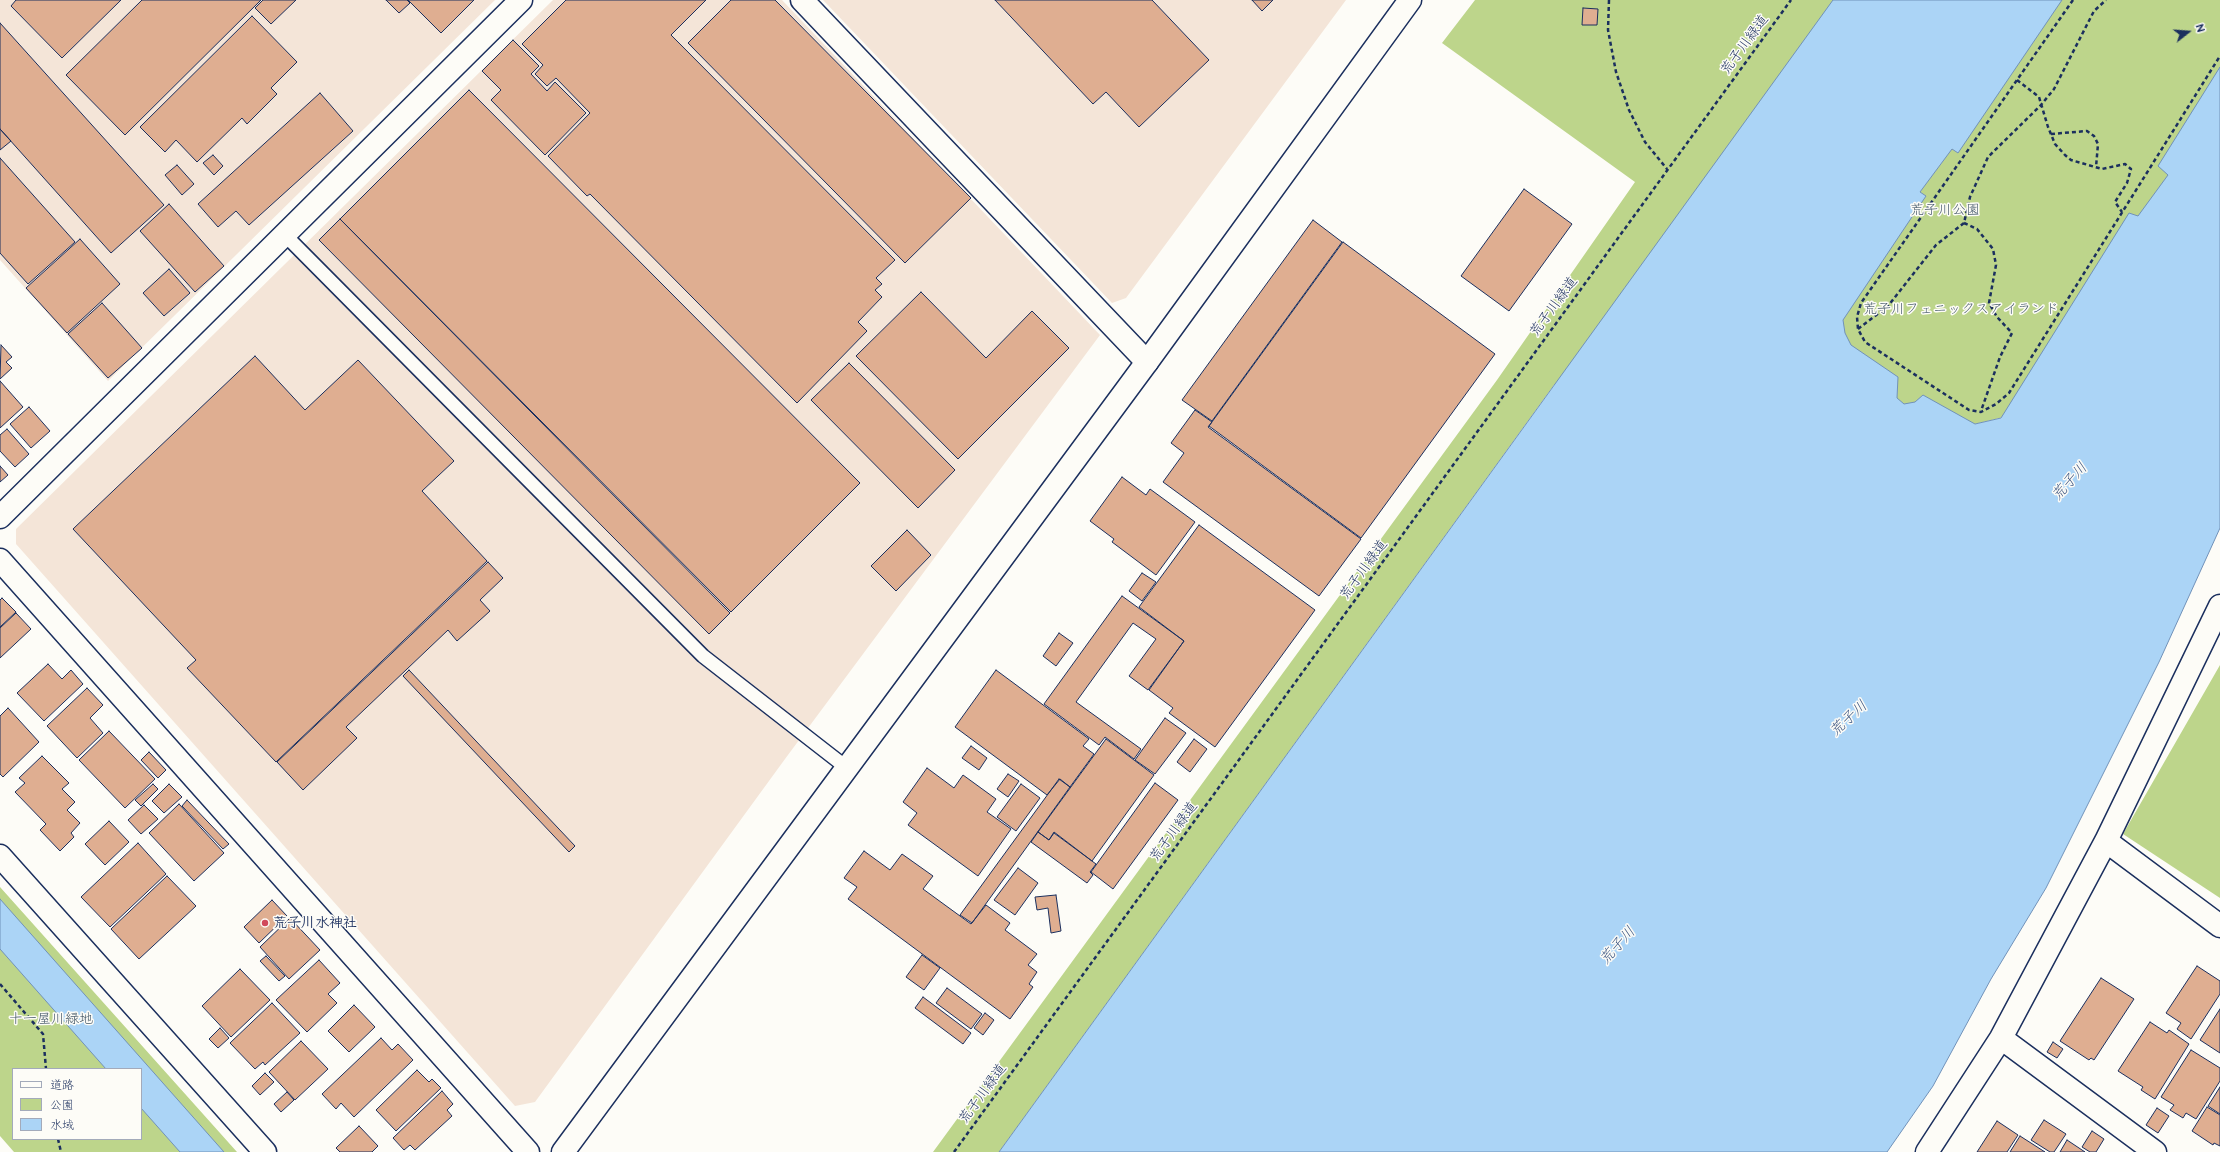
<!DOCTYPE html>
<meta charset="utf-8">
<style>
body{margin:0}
#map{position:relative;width:2220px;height:1152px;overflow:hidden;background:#fdfcf7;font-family:"Balsamiq Sans","Klee One",sans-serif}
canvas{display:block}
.legend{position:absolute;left:12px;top:1068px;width:130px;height:72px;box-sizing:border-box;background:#fdfcf7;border:1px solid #a3aaba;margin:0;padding:5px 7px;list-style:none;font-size:12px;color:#1b2f5e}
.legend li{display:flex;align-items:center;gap:8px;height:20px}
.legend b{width:20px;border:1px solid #a3aaba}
.north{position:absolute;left:2168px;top:12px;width:40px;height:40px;-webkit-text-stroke:3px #fdfcf7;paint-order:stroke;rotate:73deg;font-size:11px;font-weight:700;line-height:16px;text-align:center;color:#1b2f5e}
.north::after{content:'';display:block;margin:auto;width:14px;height:18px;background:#1b2f5e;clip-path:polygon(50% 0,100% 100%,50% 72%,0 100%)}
</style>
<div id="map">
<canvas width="2220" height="1152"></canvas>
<ul class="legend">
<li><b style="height:5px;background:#fdfcf7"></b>道路</li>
<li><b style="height:11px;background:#bdd58b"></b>公園</li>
<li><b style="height:11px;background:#abd4f6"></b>水域</li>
</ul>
<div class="north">N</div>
</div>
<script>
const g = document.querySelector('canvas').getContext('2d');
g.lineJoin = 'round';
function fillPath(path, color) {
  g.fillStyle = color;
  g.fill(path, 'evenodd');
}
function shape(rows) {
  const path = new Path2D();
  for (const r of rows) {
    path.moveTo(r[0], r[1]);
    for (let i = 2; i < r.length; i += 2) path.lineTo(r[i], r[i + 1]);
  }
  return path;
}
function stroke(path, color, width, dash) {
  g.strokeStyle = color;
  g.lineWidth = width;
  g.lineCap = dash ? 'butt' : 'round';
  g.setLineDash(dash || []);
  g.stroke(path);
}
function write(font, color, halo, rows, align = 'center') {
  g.font = font + ' "Balsamiq Sans","Klee One",sans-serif';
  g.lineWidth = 3;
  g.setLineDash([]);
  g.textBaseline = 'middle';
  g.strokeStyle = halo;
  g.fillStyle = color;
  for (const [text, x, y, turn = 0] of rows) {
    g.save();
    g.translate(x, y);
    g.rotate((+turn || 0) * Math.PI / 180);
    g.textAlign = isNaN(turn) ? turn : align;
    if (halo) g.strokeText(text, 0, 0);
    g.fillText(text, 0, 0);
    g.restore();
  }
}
const built = shape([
 [0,0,495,0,108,381,0,260],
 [553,0,782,0,1100,335,785,759,535,1102,515,1106,16,544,16,529],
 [823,0,1346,0,1126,298,1112,303]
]);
const green = shape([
 [1475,0,2220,0,2220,306,2000,418,1975,424,1554,385,999,1152,933,1152,1497,380,1635,182,1442,43],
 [2220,665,2220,898,2123,834],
 [0,887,237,1152,14,1152,0,1136],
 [13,1069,141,1069,141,1139,13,1139]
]);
const water = shape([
 [1833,0,2062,0,1958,153,1952,149,1920,192,1926,196,1843,320,1845,333,1851,345,1898,377,1897,398,1904,404,1915,402,1923,395,1975,424,2001,418,2129,213,2138,216,2168,175,2158,166,2220,67,2220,528,2159,662,2046,888,1991,979,1933,1086,1887,1152,999,1152,1833,0],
 [0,899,224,1152,180,1152,141,1108,141,1069,106,1069,0,949,0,899]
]);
const building = shape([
 [16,0,121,0,62,58,11,6,16,0],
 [142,0,261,0,125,135,66,75,142,0],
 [263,0,296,0,271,24,255,8,263,0],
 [386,0,407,0,410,3,399,13,386,0],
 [408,0,474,0,441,33,408,0],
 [566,0,706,0,671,35,895,260,876,278,882,284,875,290,882,297,858,322,867,331,797,403,590,194,587,196,548,156,590,113,556,78,547,86,535,74,543,65,522,44,566,0],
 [731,0,775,0,971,198,905,263,688,43,731,0],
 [995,0,1152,0,1209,60,1139,127,1106,92,1093,104,995,0],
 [1252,0,1273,0,1262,11,1252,0],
 [1583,8,1598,9,1597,25,1582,25,1583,8],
 [252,16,297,62,271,88,277,94,247,124,242,118,197,162,176,140,165,152,140,127,252,16],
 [0,23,164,205,111,253,0,129,0,23],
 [513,40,539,66,531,74,547,91,555,82,586,113,545,155,491,100,501,90,482,71,513,40],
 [469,90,860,483,731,612,340,219,469,90],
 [320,93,353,131,249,225,236,211,218,227,198,204,320,93],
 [0,129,11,141,0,150,0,129],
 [213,155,223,166,214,175,203,163,213,155],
 [0,158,75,242,28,284,0,253,0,158],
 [177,165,194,184,182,195,165,175,177,165],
 [1524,189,1572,224,1509,311,1461,276,1524,189],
 [169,204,224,266,195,292,140,231,169,204],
 [340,219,730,613,709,634,319,240,340,219],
 [1313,220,1342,242,1212,421,1182,400,1313,220],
 [80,239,120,284,67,333,26,288,80,239],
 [1343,242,1495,354,1361,538,1209,426,1343,242],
 [169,269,190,293,164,316,143,293,169,269],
 [921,292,986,358,1032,311,1069,348,958,459,856,356,921,292],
 [102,303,142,348,108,378,68,334,102,303],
 [1,345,12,357,6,362,12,368,0,379,1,345],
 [255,356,305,410,358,360,454,461,422,491,487,561,276,762,187,668,196,660,73,529,255,356],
 [849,363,955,470,918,508,811,400,849,363],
 [0,381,23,407,0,428,0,381],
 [29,407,50,431,31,448,10,424,29,407],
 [1195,410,1212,422,1208,427,1361,539,1319,596,1163,482,1184,453,1171,443,1195,410],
 [7,429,29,454,15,467,0,451,0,435,7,429],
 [0,466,8,475,0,482,0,466],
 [1122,477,1146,495,1150,489,1195,522,1156,575,1112,542,1114,539,1090,521,1122,477],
 [1199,525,1315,610,1215,747,1169,713,1173,708,1149,690,1184,641,1139,607,1199,525],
 [907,530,931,555,896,591,871,566,907,530],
 [488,562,503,578,480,600,490,611,457,641,448,630,346,727,357,738,303,790,277,762,488,562],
 [1142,573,1156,582,1142,601,1129,591,1142,573],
 [1122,596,1184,641,1148,690,1129,676,1156,639,1133,623,1076,702,1141,749,1134,759,1105,737,1099,745,1044,704,1122,596],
 [2,598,16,612,0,627,0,600,2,598],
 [16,613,31,629,0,658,0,628,16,613],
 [1059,633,1073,643,1056,666,1043,656,1059,633],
 [48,664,62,679,71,670,83,684,44,721,17,693,48,664],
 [409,670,575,846,569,852,403,676,409,670],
 [996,670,1089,739,1083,746,1094,754,1070,787,1060,779,1047,795,955,727,996,670],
 [87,688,103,705,90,718,103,733,77,758,47,726,87,688],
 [8,708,39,742,3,777,0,774,0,716,8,708],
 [1165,718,1186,733,1155,774,1135,760,1165,718],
 [109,731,155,779,125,808,79,760,109,731],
 [1106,739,1154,775,1092,861,1054,832,1049,840,1038,832,1106,739],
 [1194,739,1207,749,1190,772,1177,762,1194,739],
 [971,746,987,758,979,770,962,758,971,746],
 [149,752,166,770,158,778,141,760,149,752],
 [42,756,69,783,62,789,75,802,67,810,80,823,71,833,74,837,60,851,40,830,46,824,15,792,25,783,19,778,42,756],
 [927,768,954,788,963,775,996,799,987,812,1011,829,978,876,908,825,917,813,903,802,927,768],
 [1008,774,1019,781,1008,797,997,789,1008,774],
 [1059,779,1070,787,972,923,960,915,1059,779],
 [1155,783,1178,800,1113,889,1091,872,1155,783],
 [153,784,158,789,141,806,135,800,153,784],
 [169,784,182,797,164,813,152,801,169,784],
 [1021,784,1040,798,1016,831,997,817,1021,784],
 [187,800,229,844,223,849,182,806,187,800],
 [179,804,224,853,194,881,149,833,179,804],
 [144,805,158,819,141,834,128,820,144,805],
 [109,821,129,842,105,865,85,844,109,821],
 [1038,832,1049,840,1054,833,1096,864,1090,872,1093,875,1087,883,1031,842,1038,832],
 [138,843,166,874,110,927,81,897,138,843],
 [864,851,890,870,902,854,933,876,923,889,971,924,986,905,1010,923,1005,930,1037,954,1028,965,1037,972,1029,984,1033,987,1010,1019,848,899,857,887,844,878,864,851],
 [1018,868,1038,883,1015,915,994,900,1018,868],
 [167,876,196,906,139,959,111,929,167,876],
 [1056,895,1061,931,1051,933,1048,908,1037,910,1035,897,1056,895],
 [272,900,287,916,259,943,244,927,272,900],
 [290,918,320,950,289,979,260,947,290,918],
 [922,955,940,968,924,990,906,977,922,955],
 [266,956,285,976,279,981,260,961,266,956],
 [319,960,340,983,328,994,337,1003,307,1032,276,1000,319,960],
 [2197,966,2220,981,2220,994,2191,1039,2177,1029,2181,1023,2166,1013,2197,966],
 [240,969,270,1000,231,1037,202,1006,240,969],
 [2101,978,2134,999,2094,1060,2091,1058,2089,1060,2060,1041,2101,978],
 [947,988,982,1014,971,1029,936,1003,947,988],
 [923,997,971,1033,963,1044,915,1008,923,997],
 [272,1003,300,1033,265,1065,263,1062,255,1069,230,1043,272,1003],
 [354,1005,375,1027,349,1052,328,1031,354,1005],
 [2220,1009,2220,1053,2200,1040,2220,1009],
 [985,1013,994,1020,983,1035,974,1028,985,1013],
 [2150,1022,2167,1033,2169,1030,2189,1044,2155,1099,2141,1090,2143,1087,2118,1071,2150,1022],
 [220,1028,229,1038,218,1048,209,1039,220,1028],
 [381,1038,392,1050,398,1044,413,1060,354,1117,341,1103,336,1109,322,1094,381,1038],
 [301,1041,328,1069,295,1100,269,1072,301,1041],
 [2053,1042,2063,1049,2057,1058,2047,1052,2053,1042],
 [2191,1050,2220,1068,2220,1081,2196,1119,2186,1113,2183,1118,2170,1110,2174,1105,2161,1097,2191,1050],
 [417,1070,429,1082,432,1079,441,1088,396,1131,376,1110,417,1070],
 [265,1073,274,1082,260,1095,252,1086,265,1073],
 [2220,1087,2220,1114,2208,1106,2220,1087],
 [442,1091,453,1104,447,1110,452,1116,415,1150,410,1145,404,1150,393,1138,442,1091],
 [287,1092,294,1100,281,1112,274,1104,287,1092],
 [2207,1107,2220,1115,2220,1146,2214,1143,2213,1145,2192,1131,2207,1107],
 [2157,1108,2169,1116,2158,1133,2146,1125,2157,1108],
 [2044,1120,2066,1134,2054,1152,2050,1152,2031,1140,2044,1120],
 [1997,1121,2018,1135,2007,1152,1977,1152,1997,1121],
 [359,1126,378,1146,372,1152,340,1152,336,1148,359,1126],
 [2092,1131,2104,1139,2096,1152,2090,1152,2082,1147,2092,1131],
 [2020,1136,2045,1152,2010,1152,2020,1136],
 [2067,1140,2085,1152,2060,1152,2067,1140]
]);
const path = shape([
 [1609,0,1608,30,1616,72,1629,110,1645,142,1667,169],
 [2073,0,1861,303,1857,317,1858,329,1865,342,1969,410,1981,412,1996,404,2009,393,2220,56],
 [2017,80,2039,97,2048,127,2055,144,2065,155,2071,160,2102,169,2125,164,2131,169,2127,183,2115,202,2122,212],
 [2051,134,2087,131,2094,136,2098,144,2096,167],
 [1964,223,1977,229,1993,249,1996,265,1989,303,1997,317,2012,333,2000,357,1981,411],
 [1858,329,1888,306,1936,245,1964,223,1970,197,1988,157,2041,105,2054,89,2094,11,2106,0],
 [0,984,43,1034,46,1069],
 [58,1139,61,1152],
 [954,1152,1791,0]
]);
const service = shape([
 [285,235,703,656,847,768]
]);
const minor = shape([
 [802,0,1147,362],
 [0,517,521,0],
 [0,560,528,1152],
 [2106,841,2220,926],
 [0,856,265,1152],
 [2001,1038,2155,1152],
 [1927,1152,2001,1038,2106,841,2220,606]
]);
const tertiary = shape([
 [563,1152,1147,362,1410,0]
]);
const markers = [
 [265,923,4,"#d1495b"]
];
const streetNames = [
 ["荒子川緑道",1745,45,-54],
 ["荒子川緑道",1554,307,-54],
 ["荒子川緑道",1364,570,-54],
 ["荒子川緑道",1174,832,-54],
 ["荒子川緑道",983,1094,-54]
];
const parkNames = [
 ["荒子川公園",1945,210],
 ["荒子川フェニックスアイランド",1961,309],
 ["十一屋川緑地",51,1019]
];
const poiNames = [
 ["荒子川水神社",273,923]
];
const waterNames = [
 ["荒子川",2070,482,-48],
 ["荒子川",1849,719,-43],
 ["荒子川",1618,946,-48]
];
fillPath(built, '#f4e5d8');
fillPath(green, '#bdd58b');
fillPath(water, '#abd4f6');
stroke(water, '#7192b9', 1);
fillPath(building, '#dfae91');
stroke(building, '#1b2f5e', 1);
stroke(service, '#1b2f5e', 16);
stroke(minor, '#1b2f5e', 25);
stroke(tertiary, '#1b2f5e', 25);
stroke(path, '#1b2f5e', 2.5, [4, 3]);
stroke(service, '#fdfcf7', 13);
stroke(minor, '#fdfcf7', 22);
stroke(tertiary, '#fdfcf7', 22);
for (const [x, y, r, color] of markers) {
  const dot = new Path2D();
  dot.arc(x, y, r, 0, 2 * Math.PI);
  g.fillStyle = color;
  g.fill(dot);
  stroke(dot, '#fdfcf7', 1.5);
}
write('14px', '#1b2f5e', '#fdfcf7', streetNames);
write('14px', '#445869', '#fdfcf7', parkNames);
write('bold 14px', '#1b2f5e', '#fdfcf7', poiNames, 'left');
write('italic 15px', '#3f5884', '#fdfcf7', waterNames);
</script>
